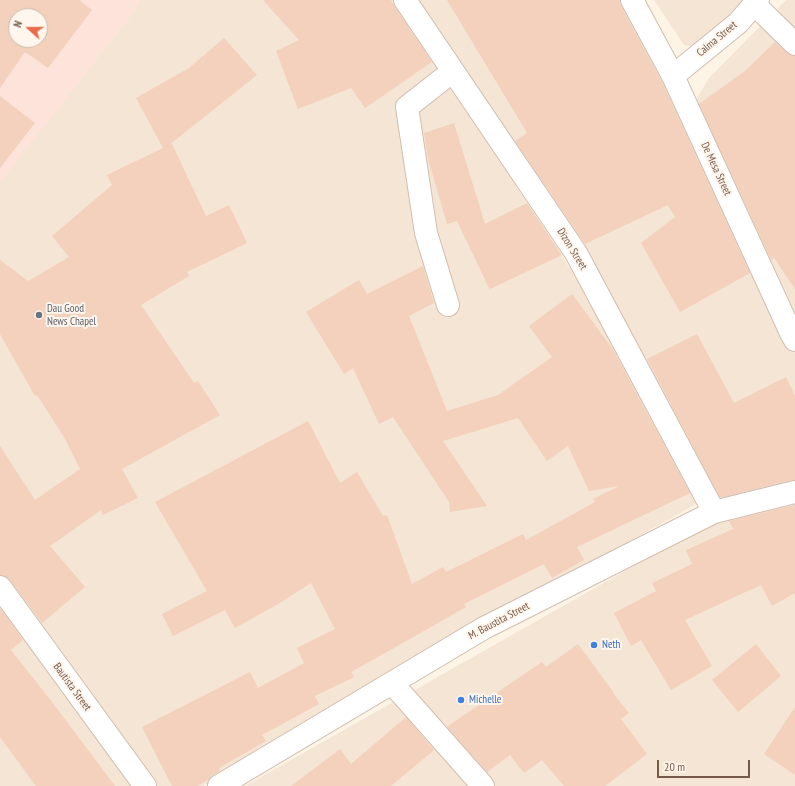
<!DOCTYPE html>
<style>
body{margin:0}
#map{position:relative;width:795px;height:786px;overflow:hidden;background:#fdf4e6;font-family:"PT Sans Narrow",sans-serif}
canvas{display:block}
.north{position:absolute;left:8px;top:8px;width:40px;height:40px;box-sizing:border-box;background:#fff7ed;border:1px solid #c9b8ab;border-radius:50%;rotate:291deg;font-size:11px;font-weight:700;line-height:16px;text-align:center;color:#775949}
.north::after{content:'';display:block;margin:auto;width:14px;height:18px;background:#ea6948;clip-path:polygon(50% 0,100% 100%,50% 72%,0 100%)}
.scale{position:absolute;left:657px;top:760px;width:93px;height:18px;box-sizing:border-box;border:2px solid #775949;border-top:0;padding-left:5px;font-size:12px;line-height:14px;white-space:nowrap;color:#775949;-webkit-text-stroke:3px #fff7ed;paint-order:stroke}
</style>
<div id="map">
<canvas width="795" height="786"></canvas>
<div class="north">N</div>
<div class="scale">20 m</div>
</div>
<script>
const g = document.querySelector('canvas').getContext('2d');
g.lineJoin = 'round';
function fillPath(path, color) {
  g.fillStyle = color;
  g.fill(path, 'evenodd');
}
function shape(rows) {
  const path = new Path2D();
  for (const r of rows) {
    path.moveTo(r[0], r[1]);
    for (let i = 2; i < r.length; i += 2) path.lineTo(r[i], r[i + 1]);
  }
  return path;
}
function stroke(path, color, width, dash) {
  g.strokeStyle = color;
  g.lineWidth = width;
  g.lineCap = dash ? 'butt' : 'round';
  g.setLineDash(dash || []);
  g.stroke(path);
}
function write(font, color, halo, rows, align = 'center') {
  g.font = font + ' "PT Sans Narrow",sans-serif';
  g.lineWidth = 4;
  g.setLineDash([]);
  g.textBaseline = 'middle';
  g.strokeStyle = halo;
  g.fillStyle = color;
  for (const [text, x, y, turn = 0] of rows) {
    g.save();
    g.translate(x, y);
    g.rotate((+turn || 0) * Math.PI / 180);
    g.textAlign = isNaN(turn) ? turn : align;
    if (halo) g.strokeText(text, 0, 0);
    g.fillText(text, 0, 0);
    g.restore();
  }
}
const residential = shape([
 [140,0,394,0,452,88,608,327,700,502,430,652,203,786,157,786,0,574,0,182,128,19],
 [412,0,627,0,785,339,795,353,795,481,718,506],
 [654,0,744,0,698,47,684,45],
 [786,0,795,0,795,330,694,103,709,78],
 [795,502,795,786,245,786,708,524],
 [0,601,134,786,0,786]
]);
const commercial = shape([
 [0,0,140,0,128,19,0,183],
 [16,16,40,16,40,40,16,40]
]);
const building = shape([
 [0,0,79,0,92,10,48,68,25,52,0,88],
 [16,16,40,16,40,40,16,40],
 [263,0,391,0,395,7,432,62,365,108,351,88,298,109,276,51,299,40],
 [447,0,620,0,621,6,662,82,750,273,680,312,641,243,675,217,668,205,585,244,515,141,527,133],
 [224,38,257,75,169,145,172,144,206,216,229,205,247,243,187,272,189,276,141,305,194,383,198,381,220,415,122,469,138,498,103,515,101,510,50,546,85,587,42,623,10,580,5,576,0,575,0,446,35,500,80,469,64,437,37,395,35,396,0,334,0,260,28,281,69,257,52,236,112,185,107,175,163,148,136,98,189,68],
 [775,42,787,53,792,56,795,56,795,289,774,258,771,260,699,104,745,71],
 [0,96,35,123,0,168],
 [454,123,485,224,527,203,562,255,490,289,489,288,457,221,447,224,428,159,424,133],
 [423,266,434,303,409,316,447,411,498,395,552,357,529,326,572,294,612,348,690,493,577,547,584,560,552,578,544,564,464,604,466,607,394,648,351,672,354,677,315,696,319,704,262,735,266,741,219,768,220,771,213,775,208,780,197,786,172,786,142,727,250,672,258,688,304,663,297,648,335,629,311,583,278,604,235,628,225,610,173,636,162,614,207,591,155,502,308,421,340,483,357,472,383,516,387,515,412,584,443,567,446,572,523,534,526,540,595,502,593,499,619,486,589,491,568,446,547,461,518,418,443,441,487,506,450,512,449,502,393,417,379,424,353,368,344,374,306,312,359,280,367,294],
 [697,334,734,403,786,377,795,396,795,480,792,480,720,498,647,359],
 [795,505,795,593,772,606,761,585,685,620,712,666,671,690,641,640,631,646,614,613,656,591,652,583,692,564,686,550,733,529,729,521],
 [0,608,23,640,11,650,52,702,115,786,36,786,0,737],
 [578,644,614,693,613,693,629,713,621,719,647,754,605,786,564,786,542,760,524,773,510,755,487,772,447,727,470,711,542,662,546,667],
 [756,644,781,676,738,712,712,680],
 [795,707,795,775,764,754],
 [406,717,434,750,391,786,291,786,340,749,351,764]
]);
const minor = shape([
 [405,0,576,253,714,512],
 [632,0,673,76,791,333,795,340],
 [754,4,795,44],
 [673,76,738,23,758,0],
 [448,305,426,233,407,107,453,71],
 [0,587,145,786],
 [392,683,483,786],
 [219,786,484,628,714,512,795,492]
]);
const markers = [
 [39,315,4,"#6b7280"],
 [594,645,4,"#3f7fe0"],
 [461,700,4,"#3f7fe0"]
];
const streetNames = [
 ["Calma Street",717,39,-40],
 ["De Mesa Street",716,169,65],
 ["Dizon Street",572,249,58],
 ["M. Baustita Street",499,621,-28],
 ["Bautista Street",72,687,54]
];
const worshipNames = [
 ["Dau Good",47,309],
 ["News Chapel",47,322]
];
const shopNames = [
 ["Neth",602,645],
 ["Michelle",469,700]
];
fillPath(residential, '#f5e5d4');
fillPath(commercial, '#fde3d9');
fillPath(building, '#f3d1bc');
stroke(minor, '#d1bdae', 24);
stroke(minor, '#fff', 22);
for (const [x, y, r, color] of markers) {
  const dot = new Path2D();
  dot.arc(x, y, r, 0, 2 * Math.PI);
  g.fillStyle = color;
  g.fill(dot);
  stroke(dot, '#fff7ed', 1.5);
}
write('11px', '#775949', '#fff7ed', streetNames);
write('11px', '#5b616d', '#fff7ed', worshipNames, 'left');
write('11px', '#366cbe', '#fff7ed', shopNames, 'left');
</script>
